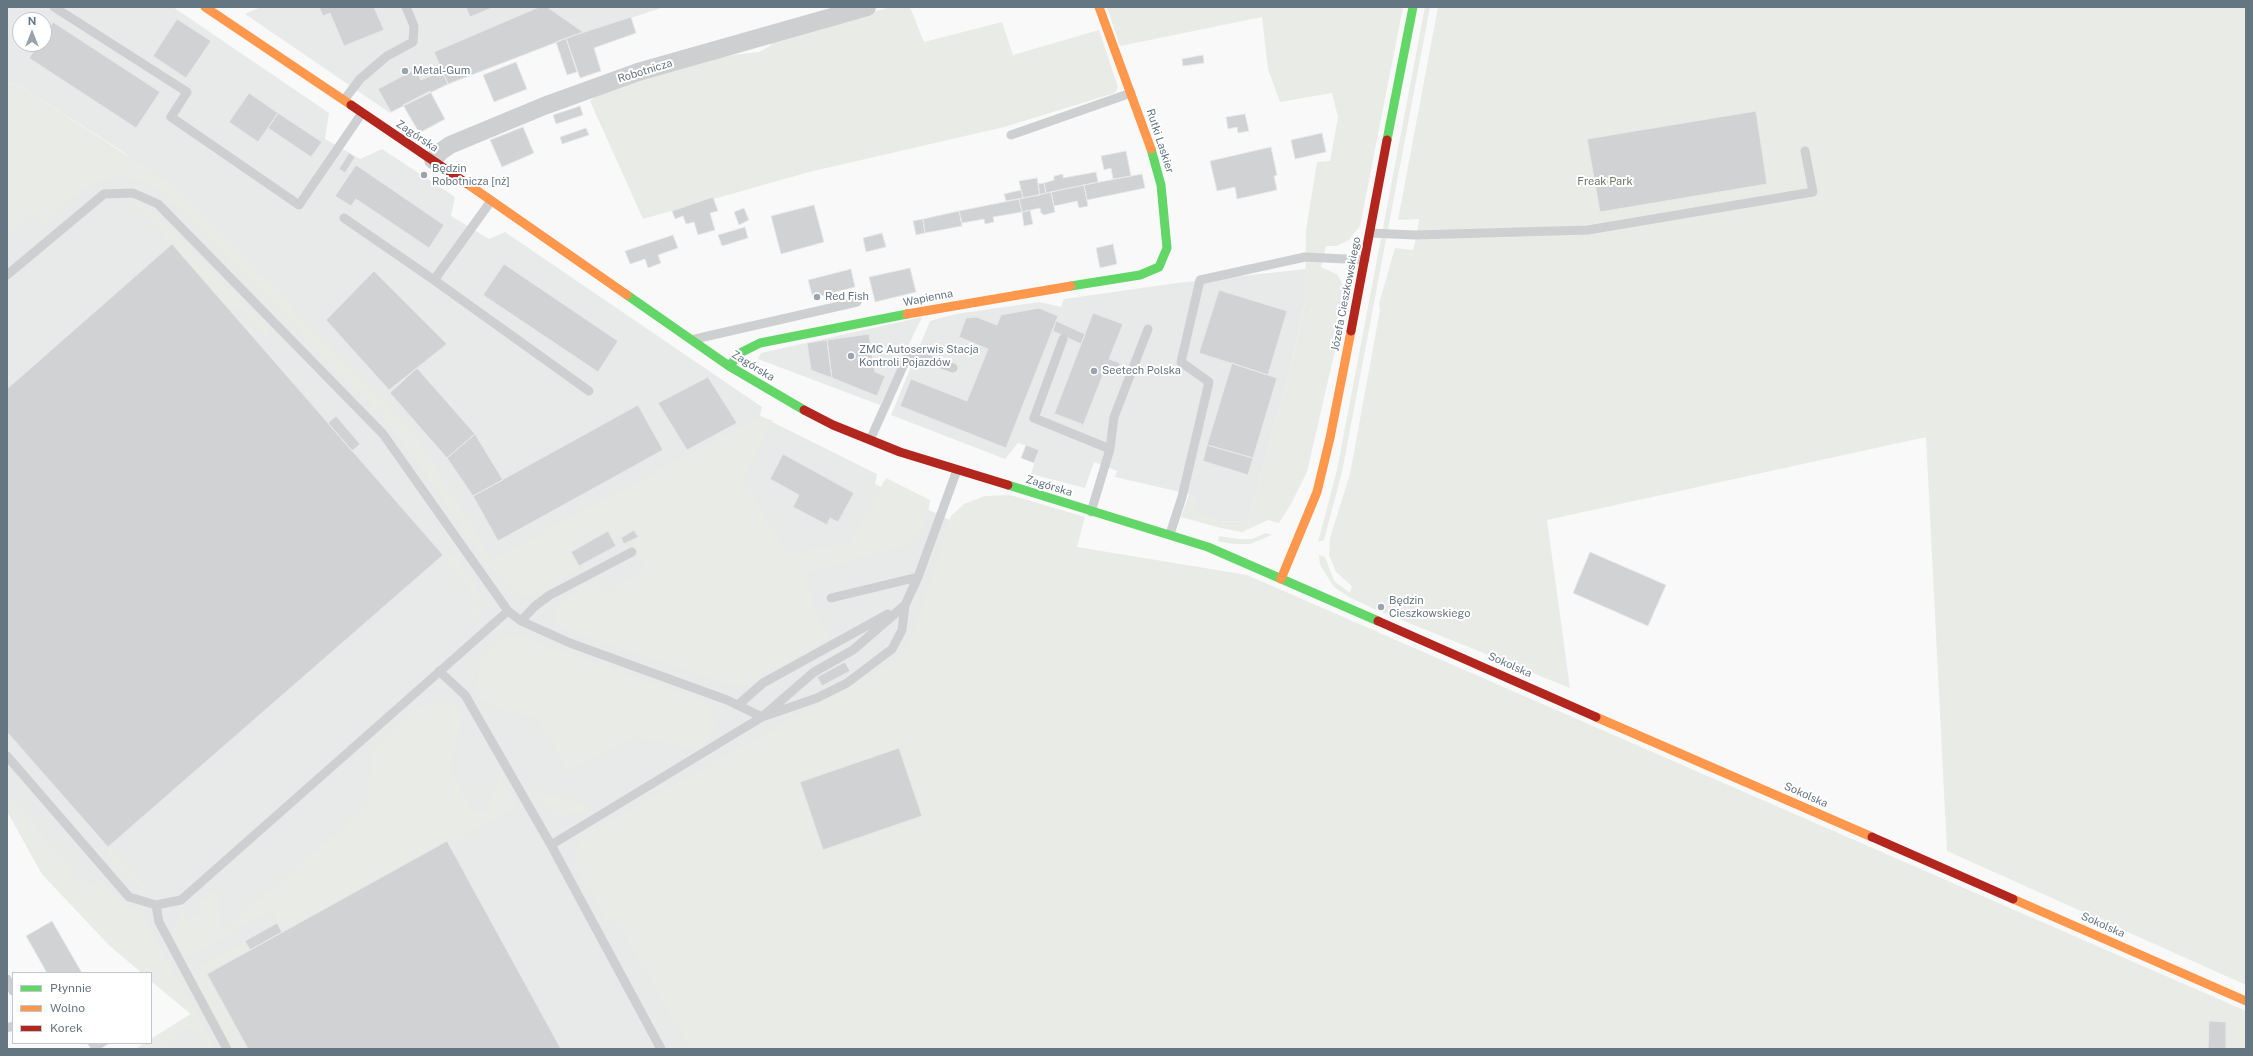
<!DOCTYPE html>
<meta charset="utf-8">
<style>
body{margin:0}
#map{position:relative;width:2253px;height:1056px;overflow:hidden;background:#f9f9f9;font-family:"Public Sans",sans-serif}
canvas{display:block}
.frame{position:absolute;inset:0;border:8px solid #657683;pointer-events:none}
.legend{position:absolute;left:12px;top:972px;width:140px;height:72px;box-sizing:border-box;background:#fff;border:1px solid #c1c8cd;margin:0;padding:5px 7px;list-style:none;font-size:12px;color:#657683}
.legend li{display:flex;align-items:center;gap:8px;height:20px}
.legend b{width:20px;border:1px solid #c1c8cd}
.north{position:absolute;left:12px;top:12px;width:40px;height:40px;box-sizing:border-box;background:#fff;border:1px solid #c1c8cd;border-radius:50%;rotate:0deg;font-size:11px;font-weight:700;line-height:16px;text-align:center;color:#657683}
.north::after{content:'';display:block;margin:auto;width:14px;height:18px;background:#99a4ac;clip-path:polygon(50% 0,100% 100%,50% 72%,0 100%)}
</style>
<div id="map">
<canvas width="2253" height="1056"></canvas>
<div class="frame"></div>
<ul class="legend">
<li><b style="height:5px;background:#63d668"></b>Płynnie</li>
<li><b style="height:5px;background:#ff974d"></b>Wolno</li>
<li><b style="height:5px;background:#b3261e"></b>Korek</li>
</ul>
<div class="north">N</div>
</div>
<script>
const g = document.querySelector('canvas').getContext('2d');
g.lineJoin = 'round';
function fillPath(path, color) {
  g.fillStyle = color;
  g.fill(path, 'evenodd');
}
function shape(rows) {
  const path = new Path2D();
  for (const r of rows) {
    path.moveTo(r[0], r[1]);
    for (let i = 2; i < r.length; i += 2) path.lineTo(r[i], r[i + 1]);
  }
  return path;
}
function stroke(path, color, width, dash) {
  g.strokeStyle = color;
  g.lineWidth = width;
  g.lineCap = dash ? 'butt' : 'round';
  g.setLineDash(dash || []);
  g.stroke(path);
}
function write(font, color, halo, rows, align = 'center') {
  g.font = font + ' "Public Sans",sans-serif';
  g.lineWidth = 4;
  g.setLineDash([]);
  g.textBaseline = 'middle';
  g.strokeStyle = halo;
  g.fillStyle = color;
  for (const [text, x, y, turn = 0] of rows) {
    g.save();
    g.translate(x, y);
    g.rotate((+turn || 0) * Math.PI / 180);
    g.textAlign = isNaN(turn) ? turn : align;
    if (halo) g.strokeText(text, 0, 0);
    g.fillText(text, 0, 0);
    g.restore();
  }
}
const built = shape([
 [7,7,173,7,329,113,325,139,360,159,382,149,455,197,451,216,489,239,505,232,762,407,760,416,877,474,875,484,950,520,885,737,702,1049,136,1049,145,1043,151,1043,151,1039,191,1014,151,981,151,973,142,973,109,945,42,874,7,811,7,217,128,155,25,89,7,81],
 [20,20,44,20,44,44,20,44],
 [261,7,664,7,534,50,430,92,390,113,245,14],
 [1306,269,1305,302,1290,370,1248,522,1217,521,1193,512,1196,498,1189,494,1115,477,1117,471,1094,462,1085,488,1031,474,1039,450,1018,443,1005,459,891,415,930,321,956,314,1039,302,1061,307,1064,299,1177,283],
 [922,317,880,405,758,359,761,353]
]);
const green = shape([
 [891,7,910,7,924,42,1002,22,1013,55,1099,30,1118,87,1115,93,1004,127,809,172,643,219,590,101,604,90,723,56,759,52,770,46,775,39],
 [1107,7,1403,7,1360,226,1349,240,1337,246,1326,246,1321,267,1338,275,1346,292,1345,307,1307,472,1291,504,1279,523,1268,520,1242,532,1221,528,1181,517,1189,494,1196,498,1194,512,1217,521,1248,522,1290,370,1305,303,1306,230,1317,162,1330,161,1338,117,1332,93,1280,102,1268,69,1262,17,1120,46],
 [1425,7,1430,7,1342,472,1324,540,1318,542,1337,470],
 [1438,7,2246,7,2246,985,1947,851,1926,437,1547,520,1570,688,1372,608,1349,597,1334,587,1320,565,1319,555,1325,557,1334,581,1350,593,1352,586,1336,572,1329,555,1330,538,1350,474,1380,310,1379,304,1395,248,1413,250,1417,234,1419,219,1398,220],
 [7,81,25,89,173,185,414,432,493,559,760,416,773,421,744,481,788,553,850,542,886,478,930,500,927,521,920,536,906,546,806,573,821,629,829,628,832,636,747,685,735,687,561,628,556,622,554,614,560,601,596,581,603,595,646,569,631,542,640,537,635,529,615,538,608,530,570,551,580,569,530,597,511,589,485,560,407,449,381,415,387,409,384,407,378,412,161,192,147,182,119,176,101,180,85,188,52,218,45,209,42,212,49,220,44,224,33,214,7,235],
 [136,203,151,212,271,330,264,337,238,307,232,312,134,204],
 [1010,495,1085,517,1077,547,1247,575,2246,1011,2246,1049,689,1049,618,923,604,918,576,869,575,855,579,842,589,832,879,670,906,652,951,516,964,504,985,496],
 [1266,533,1272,535,1250,544,1233,544,1218,541,1219,536,1238,539,1252,539],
 [452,552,475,584,483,602,480,621,470,612,480,602,443,559],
 [507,636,523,637,703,700,712,710,716,719,715,732,708,742,698,747,684,748,637,737,568,772,538,720,489,705,480,698,477,690,478,666,482,655,494,641],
 [442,701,454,705,462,712,463,720,450,768,474,810,485,813,498,778,501,777,517,807,454,842,452,839,447,841,283,932,271,911,190,956,182,954,176,945,172,932,176,920,183,911,191,919,202,910,196,904,217,888,222,931,366,807,372,749,416,710,429,704],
 [535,791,586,803,589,808,586,811,567,815,556,815,537,800],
 [7,794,77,873,68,881,70,884,80,877,89,886,100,879,116,898,142,915,217,1049,208,1049,187,1027,161,1049,136,1049,145,1043,151,1043,151,1039,191,1014,151,981,151,973,142,973,109,945,42,874,7,811],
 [110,847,147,887,144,889,131,882,105,852],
 [244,942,249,950,206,974,247,1049,233,1049,194,977,195,972,199,967]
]);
const building = shape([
 [319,7,374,7,384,30,344,46,330,13,323,16,319,7],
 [466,7,494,7,470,17,466,7],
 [539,7,547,7,583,32,448,84,434,52,539,7],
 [631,17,636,33,594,48,601,71,580,78,566,38,631,17],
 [177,19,211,41,186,78,153,56,177,19],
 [53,22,160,92,136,128,29,58,39,44,44,44,44,36,53,22],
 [566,38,577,72,567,75,556,42,566,38],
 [1203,55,1204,63,1183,66,1182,59,1203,55],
 [516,62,527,89,494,102,483,75,516,62],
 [416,69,421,80,442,71,448,84,391,112,378,89,416,69],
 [430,91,445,119,421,132,417,129,403,105,430,91],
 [249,93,278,113,258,142,229,122,249,93],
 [580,106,583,115,556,124,553,115,580,106],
 [1756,111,1767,184,1600,212,1587,139,1756,111],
 [278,113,322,142,311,157,268,128,278,113],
 [1245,114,1249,131,1238,133,1237,127,1228,129,1226,117,1245,114],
 [523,127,534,153,502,167,490,140,523,127],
 [586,128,589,135,562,144,560,137,586,128],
 [1322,133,1326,152,1295,159,1291,140,1322,133],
 [1271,147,1277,175,1274,176,1277,190,1237,199,1235,187,1217,191,1210,161,1271,147],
 [1126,151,1131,176,1113,179,1111,168,1104,170,1101,156,1126,151],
 [349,153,355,157,345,173,339,169,349,153],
 [356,165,444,225,429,248,356,199,351,206,335,196,356,165],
 [1096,172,1098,182,1046,193,1044,183,1054,180,1054,176,1063,174,1063,178,1096,172],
 [1142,174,1145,188,1087,200,1084,185,1142,174],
 [1037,178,1040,195,1023,198,1019,181,1037,178],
 [1044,183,1046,193,1040,195,1038,184,1044,183],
 [1084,185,1088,206,1079,208,1077,201,1054,206,1051,192,1084,185],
 [1021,190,1023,198,1006,201,1004,194,1021,190],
 [1051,192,1055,212,1044,215,1041,213,1040,208,1022,212,1019,199,1051,192],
 [713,197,718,211,710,213,715,230,698,235,694,222,686,224,683,216,675,219,672,211,713,197],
 [1019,199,1022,212,993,217,994,222,985,224,984,219,962,223,959,211,1019,199],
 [814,205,824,242,781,254,771,216,814,205],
 [744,208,749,220,739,225,734,212,744,208],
 [1030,210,1033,224,1024,226,1022,212,1030,210],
 [959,211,962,226,925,233,923,219,959,211],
 [923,219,925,233,916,235,913,221,923,219],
 [745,227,748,238,722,246,718,235,745,227],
 [882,233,886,247,866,252,863,238,882,233],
 [673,235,678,248,658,255,661,263,648,268,645,259,630,264,625,251,673,235],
 [172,244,443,555,108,847,7,732,7,389,172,244],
 [1113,244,1117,264,1100,268,1096,248,1113,244],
 [504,264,618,341,598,372,483,295,504,264],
 [910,268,916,292,875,302,869,277,910,268],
 [851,269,855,287,813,298,808,280,851,269],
 [374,271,447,344,389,390,326,320,374,271],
 [1219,290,1287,311,1268,375,1199,353,1219,290],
 [1039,308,1058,316,1006,448,900,406,911,379,967,401,988,349,959,337,966,318,976,317,997,325,1001,315,1039,308],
 [1093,313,1123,324,1109,359,1120,363,1115,377,1104,372,1082,428,1082,424,1055,414,1053,417,1093,313],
 [1056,321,1085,334,1081,344,1053,331,1056,321],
 [869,334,875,372,885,376,877,396,832,378,827,340,869,334],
 [827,340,832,378,811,370,807,343,827,340],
 [1232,363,1277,378,1253,458,1207,445,1232,363],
 [417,368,475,434,447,458,390,393,417,368],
 [708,377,737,423,687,450,658,403,708,377],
 [638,405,663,450,498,541,473,496,638,405],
 [336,416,360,444,352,451,328,423,336,416],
 [475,434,503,480,473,496,447,458,475,434],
 [1026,445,1039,450,1034,463,1021,458,1026,445],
 [1207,445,1253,458,1248,475,1203,461,1207,445],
 [783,454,854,493,838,522,830,518,827,525,793,507,799,495,770,479,783,454],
 [634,530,638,537,624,544,621,538,634,530],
 [608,531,616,546,579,566,571,552,608,531],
 [1590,552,1666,585,1648,626,1573,593,1590,552],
 [845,662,850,671,822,686,817,677,845,662],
 [899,748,922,816,823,850,800,782,899,748],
 [447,841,561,1049,248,1049,207,974,447,841],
 [52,921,82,973,47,973,26,936,52,921],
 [277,923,282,932,250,950,245,941,277,923],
 [2209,1021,2226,1022,2226,1049,2208,1049,2209,1021],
 [87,1043,110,1043,100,1049,91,1049,87,1043]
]);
const lane = shape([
 [54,7,187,92,171,117,299,205,362,113],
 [344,100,360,79,387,56,413,42,414,26,406,7],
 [1011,135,1131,93],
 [491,201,434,280,589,391],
 [344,218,434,280],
 [1370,233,1415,235,1588,230,1813,192,1805,151],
 [7,275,104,194,133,193,158,204,383,434,508,611,521,621,570,643,727,700,762,717,817,698,847,683,892,649,902,630,905,605,918,577,957,470],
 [695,339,857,302],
 [1063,339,1034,418,1110,449],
 [870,440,909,353,953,368],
 [1091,512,1110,449,1114,417,1148,329],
 [1170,534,1182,497,1209,382,1181,362,1200,280,1305,257,1365,260],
 [831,598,918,577],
 [521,621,535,606,550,595,632,552],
 [439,671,465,695,551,845,661,1049],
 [738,705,763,683,888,614],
 [7,756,129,897,156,905,181,900,508,611],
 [551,845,762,717,814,672,853,650,905,605],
 [156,905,159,922,227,1049],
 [7,979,13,991],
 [7,1028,13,1026]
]);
const street = shape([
 [433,160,440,152,450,145,544,106,638,72,867,7]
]);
const fast = shape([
 [1387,140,1413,7],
 [1071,286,1140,275,1159,267,1167,248,1161,185,1151,149],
 [627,295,729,366,804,410],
 [729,366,742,352,760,343,907,314],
 [1008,485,1208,547,1378,621]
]);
const slow = shape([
 [205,7,351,105],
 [1099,7,1151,149],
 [466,183,627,295],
 [907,314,1071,286],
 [1281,579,1317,492,1330,438,1351,331],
 [1596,717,1872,837],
 [2013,899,2246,1001]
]);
const jam = shape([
 [351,105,466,183],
 [1351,331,1387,140],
 [804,410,833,425,900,452,1008,485],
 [1378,621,1596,717],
 [1872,837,2013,899]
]);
const markers = [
 [405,71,4,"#99a4ac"],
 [424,175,4,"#99a4ac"],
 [817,297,4,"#99a4ac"],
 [851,356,4,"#99a4ac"],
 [1094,371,4,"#99a4ac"],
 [1381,607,4,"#99a4ac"]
];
const poiNames = [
 ["Metal-Gum",413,71],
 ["Będzin",432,169],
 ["Robotnicza [nż]",432,182],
 ["Red Fish",825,297],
 ["ZMC Autoserwis Stacja",859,350],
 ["Kontroli Pojazdów",859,363],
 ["Seetech Polska",1102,371],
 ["Będzin",1389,601],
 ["Cieszkowskiego",1389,614]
];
const streetNames = [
 ["Robotnicza",645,71,-17],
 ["Zagórska",417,136,34],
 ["Rutki Laskier",1160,141,72],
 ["Józefa Cieszkowskiego",1346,294,-79],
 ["Wapienna",928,298,-11],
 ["Zagórska",753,366,32],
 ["Zagórska",1049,486,17],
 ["Sokolska",1510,665,24],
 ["Sokolska",1806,795,24],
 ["Sokolska",2103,925,24]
];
const parkNames = [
 ["Freak Park",1605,182]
];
fillPath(built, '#e8e9e9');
fillPath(green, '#e8ebe6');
fillPath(building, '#d0d2d3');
stroke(building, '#e8e8e8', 1);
stroke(lane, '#cecfd0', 9);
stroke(street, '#cecfd0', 18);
stroke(fast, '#63d668', 9);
stroke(slow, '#ff974d', 9);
stroke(jam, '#b3261e', 9);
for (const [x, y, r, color] of markers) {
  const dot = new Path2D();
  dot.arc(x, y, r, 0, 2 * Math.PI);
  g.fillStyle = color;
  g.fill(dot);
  stroke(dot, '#fff', 1.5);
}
write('11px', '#657683', '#fff', poiNames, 'left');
write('11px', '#657683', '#fff', streetNames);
write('11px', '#687a64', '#fff', parkNames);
</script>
